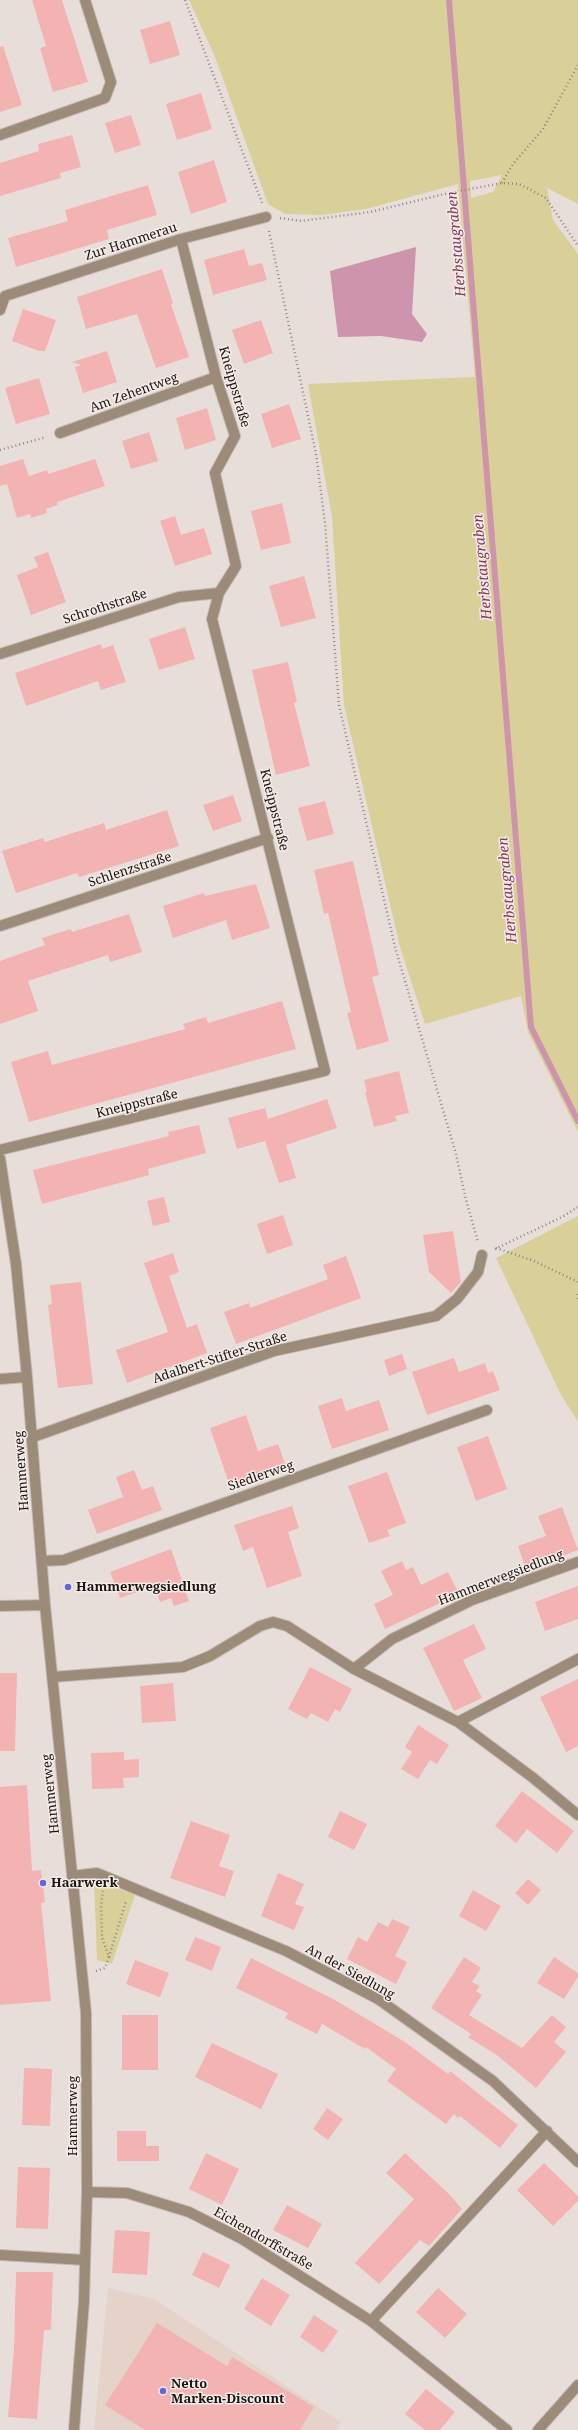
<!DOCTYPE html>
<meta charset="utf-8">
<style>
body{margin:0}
canvas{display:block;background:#e8ded9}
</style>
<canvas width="578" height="2430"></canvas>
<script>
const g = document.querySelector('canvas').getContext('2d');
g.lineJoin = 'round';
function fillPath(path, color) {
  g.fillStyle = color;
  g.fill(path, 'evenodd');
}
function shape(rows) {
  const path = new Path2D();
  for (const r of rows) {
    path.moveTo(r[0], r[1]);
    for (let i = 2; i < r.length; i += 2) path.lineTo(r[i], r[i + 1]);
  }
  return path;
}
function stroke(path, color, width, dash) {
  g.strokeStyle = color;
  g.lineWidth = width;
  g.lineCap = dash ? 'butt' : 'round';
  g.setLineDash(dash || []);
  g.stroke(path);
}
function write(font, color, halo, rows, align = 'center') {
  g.font = font + ' "Noto Serif",serif';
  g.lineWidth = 3;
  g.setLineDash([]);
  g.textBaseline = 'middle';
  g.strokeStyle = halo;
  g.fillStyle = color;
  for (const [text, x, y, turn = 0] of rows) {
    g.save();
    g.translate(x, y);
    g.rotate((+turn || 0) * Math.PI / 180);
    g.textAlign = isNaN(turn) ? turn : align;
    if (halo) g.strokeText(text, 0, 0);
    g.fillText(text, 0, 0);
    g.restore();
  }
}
const built = shape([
 [108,2288,154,2299,341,2422,336,2430,94,2430]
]);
const green = shape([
 [189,0,578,0,578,204,547,188,553,220,578,254,578,1132,528,1032,521,996,425,1024,400,947,344,705,332,517,308,384,475,377,458,184,366,209,322,215,285,214,268,204,215,57],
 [502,175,493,192,471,198,470,181],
 [578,1216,578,1422,560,1393,496,1258],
 [94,1880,135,1895,112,1964,97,1960]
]);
const water = shape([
 [416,247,412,314,427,334,422,342,381,336,338,337,330,271]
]);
const stream = shape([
 [449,0,531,1027,578,1121]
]);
const building = shape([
 [32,0,62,0,88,82,53,92,40,48,46,46],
 [170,21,180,55,150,64,140,30],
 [3,46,22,105,0,112,0,47],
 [201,93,212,129,177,140,166,104],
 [131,115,141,145,115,153,105,123],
 [72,135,81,167,60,173,61,178,0,196,0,163,39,151,38,144],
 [214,160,227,202,191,214,178,172],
 [148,185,157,215,107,230,109,239,16,267,8,238,68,221,65,210],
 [244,249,249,266,262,263,267,280,213,295,204,260],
 [162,269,173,303,171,304,189,357,156,368,137,314,86,329,77,297],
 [23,309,56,320,45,351,39,351,12,341],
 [261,320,273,353,244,364,232,330],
 [107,351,117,382,83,393,75,367,81,365,72,362],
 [39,378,50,414,16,424,5,388],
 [289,404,301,439,272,448,261,414],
 [207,408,216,440,185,450,176,418],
 [149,432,158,461,131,469,122,441],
 [23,459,29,476,47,470,48,474,95,459,105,486,57,502,58,505,46,509,47,513,31,518,30,514,17,518,7,484,0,486,0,466],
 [282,503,291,543,261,550,251,511],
 [175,516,181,535,204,528,212,554,175,566,160,521],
 [48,552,66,602,31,615,17,575,38,567,34,557],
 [304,576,316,618,281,627,269,586],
 [185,627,195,659,159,670,149,639],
 [101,644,102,649,113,645,126,682,101,690,98,681,26,706,15,673],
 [288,662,297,702,294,703,310,766,276,775,252,670],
 [233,795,242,821,213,831,203,805],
 [325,801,334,834,307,841,298,808],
 [167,810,179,846,79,877,77,873,16,893,2,851,43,838,45,842,104,823,106,830],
 [353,861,379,975,372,977,389,1041,357,1050,347,1013,351,1012,328,913,324,914,314,870],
 [256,884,270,928,232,940,226,920,173,938,163,906,204,893,205,896],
 [129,914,142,952,110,962,108,955,28,981,38,1011,0,1024,0,961,45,945,42,938,71,929,72,932],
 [282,1001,296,1049,29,1122,11,1062,48,1051,52,1065,185,1029,183,1024,206,1017,208,1023],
 [399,1071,409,1113,395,1116,397,1121,374,1127,365,1092,367,1092,364,1080],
 [327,1099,337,1128,286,1145,296,1178,279,1183,265,1141,237,1149,228,1118,265,1108,268,1119],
 [199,1125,206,1153,148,1169,149,1175,42,1204,33,1170,169,1136,168,1132],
 [164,1197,170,1222,153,1226,147,1201],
 [283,1215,293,1245,267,1254,257,1224],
 [453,1231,461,1282,451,1293,429,1272,423,1235],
 [173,1253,179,1272,169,1276,187,1328,197,1324,207,1353,127,1383,116,1350,168,1332,144,1263],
 [346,1256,361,1298,236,1344,224,1312,249,1303,250,1308,328,1279,323,1265],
 [81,1282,93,1384,58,1388,48,1305,52,1304,50,1285],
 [402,1354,407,1369,389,1376,384,1360],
 [454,1358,459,1372,485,1363,488,1373,493,1371,500,1390,427,1415,412,1372],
 [342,1398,346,1411,379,1400,389,1430,332,1449,318,1406],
 [246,1415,258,1451,278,1444,286,1466,230,1486,210,1428],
 [488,1436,507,1489,476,1501,457,1447],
 [134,1470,142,1490,153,1486,162,1510,97,1534,88,1510,123,1497,116,1477],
 [387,1472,406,1523,387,1530,390,1536,369,1543,348,1486],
 [292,1506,299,1528,288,1532,302,1576,267,1588,253,1547,243,1551,234,1525],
 [562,1507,578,1550,526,1569,518,1546,546,1536,538,1516],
 [171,1549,189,1601,174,1606,171,1598,160,1602,154,1586,120,1598,110,1572],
 [402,1561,406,1570,413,1567,421,1585,448,1572,459,1594,385,1629,374,1604,393,1595,381,1571],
 [578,1586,578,1619,545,1631,535,1602],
 [474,1624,486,1649,463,1660,482,1698,454,1711,423,1648],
 [310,1667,352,1689,340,1712,335,1709,328,1722,311,1713,307,1719,288,1709],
 [0,1673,17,1673,15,1751,0,1751],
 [578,1679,578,1746,566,1752,540,1697],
 [173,1683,176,1721,142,1723,140,1686],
 [418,1725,449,1745,437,1764,430,1760,418,1779,401,1769,412,1752,405,1747],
 [124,1752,124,1760,139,1759,139,1777,123,1778,124,1788,92,1789,91,1753],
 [27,1785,32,1871,41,1870,45,1902,41,1903,51,2001,0,2005,0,1787],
 [522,1791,574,1831,557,1853,527,1829,516,1843,495,1826],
 [340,1811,367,1824,354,1850,328,1837],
 [191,1821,230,1835,219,1866,234,1871,225,1897,170,1878],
 [278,1873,304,1884,295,1904,304,1907,294,1930,261,1916],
 [528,1879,541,1890,528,1905,515,1893],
 [473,1890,501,1906,486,1931,459,1916],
 [392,1919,410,1927,395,1956,407,1962,396,1984,347,1959,358,1937,367,1942,378,1922,388,1927],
 [195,1937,221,1947,212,1971,185,1960],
 [464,1957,481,1968,472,1982,480,1986,476,1991,482,1995,469,2015,522,2048,552,2015,566,2027,554,2042,566,2052,536,2088,498,2056,468,2037,471,2034,431,2008],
 [554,1957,578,1973,578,1977,564,1999,537,1983],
 [251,1958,335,2000,405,2042,448,2074,450,2071,518,2125,500,2148,460,2116,458,2118,454,2114,446,2124,387,2081,396,2069,366,2047,365,2049,322,2024,317,2034,285,2018,288,2013,236,1988],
 [135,1960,169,1973,160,1997,126,1984],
 [122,2015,158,2015,158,2070,122,2070],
 [212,2043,278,2074,261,2109,195,2077],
 [24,2068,52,2069,50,2126,22,2125],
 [327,2108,343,2119,328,2140,313,2129],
 [117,2131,146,2131,146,2146,159,2146,159,2161,117,2161],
 [206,2153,239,2169,222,2205,189,2189],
 [405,2153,450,2195,462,2209,429,2246,420,2240,379,2284,355,2263,414,2199,386,2173],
 [544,2163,578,2196,578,2201,553,2226,517,2190],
 [18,2167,50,2168,48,2229,16,2228],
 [287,2205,322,2224,308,2248,273,2230],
 [115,2230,150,2232,147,2275,112,2273],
 [203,2252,230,2265,219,2288,192,2275],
 [16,2272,53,2272,51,2330,44,2330,37,2419,8,2417,14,2350],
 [262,2278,290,2295,271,2326,244,2309],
 [438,2288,467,2314,445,2338,416,2312],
 [314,2315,338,2331,323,2353,300,2337],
 [157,2323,227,2366,232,2357,314,2407,300,2430,145,2430,105,2405],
 [426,2389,455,2412,440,2430,425,2430,405,2414]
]);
const path = shape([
 [185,0,262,203],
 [502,183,513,164,543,129,578,65],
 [280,218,301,221,370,212,449,193,502,183,519,184,546,198,578,246],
 [269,231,316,454,325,523,339,705,395,947,456,1154,466,1200,478,1242],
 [0,450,46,437],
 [496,1248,534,1261,578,1282],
 [495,1249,562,1217,578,1207],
 [578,1294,578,1300],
 [109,1957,126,1901],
 [96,1971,105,1968,109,1957,102,1938,101,1905,103,1891]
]);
const minor = shape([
 [0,135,105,98,111,82,85,0],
 [5,296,181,239,266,217],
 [0,310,5,296],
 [60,433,216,377],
 [0,654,179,597,219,593],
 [0,926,268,838],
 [0,1150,325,1071,212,619,219,593,236,566,215,473,235,436,216,377,181,239],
 [0,1158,16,1264,27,1377,45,1605,86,2013,87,2192,84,2301,74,2430],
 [0,1379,27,1377],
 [33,1437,274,1351,436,1316,457,1299,478,1272,482,1255],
 [42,1561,64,1560,487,1410],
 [0,1606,45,1605],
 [354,1669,392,1639,472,1600,578,1562],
 [53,1677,183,1667,210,1656,260,1626,273,1622,287,1626,354,1669,458,1722,532,1777,578,1815],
 [458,1722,578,1659],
 [72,1876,97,1873,286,1951,378,1999,493,2081,578,2162],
 [87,2192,127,2193,189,2212,242,2239,371,2321,507,2430],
 [0,2255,85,2260],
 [371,2321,547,2131],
 [538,2430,578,2385]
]);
const markers = [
 [68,1587,4,"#5f68e0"],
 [43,1883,4,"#5f68e0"],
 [163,2391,4,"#5f68e0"]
];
const streetNames = [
 ["Zur Hammerau",131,242,-18],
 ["Kneippstraße",234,387,74],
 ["Am Zehentweg",134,393,-20],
 ["Schrothstraße",105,607,-18],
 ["Kneippstraße",274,810,76],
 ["Schlenzstraße",130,870,-18],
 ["Kneippstraße",137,1104,-14],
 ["Adalbert-Stifter-Straße",220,1358,-18],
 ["Hammerweg",22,1471,-94],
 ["Siedlerweg",261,1476,-19],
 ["Hammerwegsiedlung",501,1578,-21],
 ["Hammerweg",51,1794,-96],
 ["An der Siedlung",350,1972,29],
 ["Hammerweg",73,2116,-90],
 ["Eichendorffstraße",263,2239,30]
];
const poiNames = [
 ["Hammerwegsiedlung",76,1587],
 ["Haarwerk",51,1883],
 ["Netto",171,2384],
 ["Marken-Discount",171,2399]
];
const waterNames = [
 ["Herbstaugraben",457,244,-95],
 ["Herbstaugraben",483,567,-95],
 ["Herbstaugraben",508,890,-95]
];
fillPath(built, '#e5d3ca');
fillPath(green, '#d9cf98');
fillPath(water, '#ce94ab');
stroke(stream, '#ce94ab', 6);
fillPath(building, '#f3b3b2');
stroke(minor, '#c2bab5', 12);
stroke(path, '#908986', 2.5, [1, 3]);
stroke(minor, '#9b8b78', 10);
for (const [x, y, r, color] of markers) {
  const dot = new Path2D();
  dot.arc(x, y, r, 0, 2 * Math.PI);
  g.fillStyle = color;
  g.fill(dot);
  stroke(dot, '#f6ebe6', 1.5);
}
write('13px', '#171412', '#f6ebe6', streetNames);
write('bold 13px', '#171412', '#f6ebe6', poiNames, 'left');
write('italic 14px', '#803959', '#f6ebe6', waterNames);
</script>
